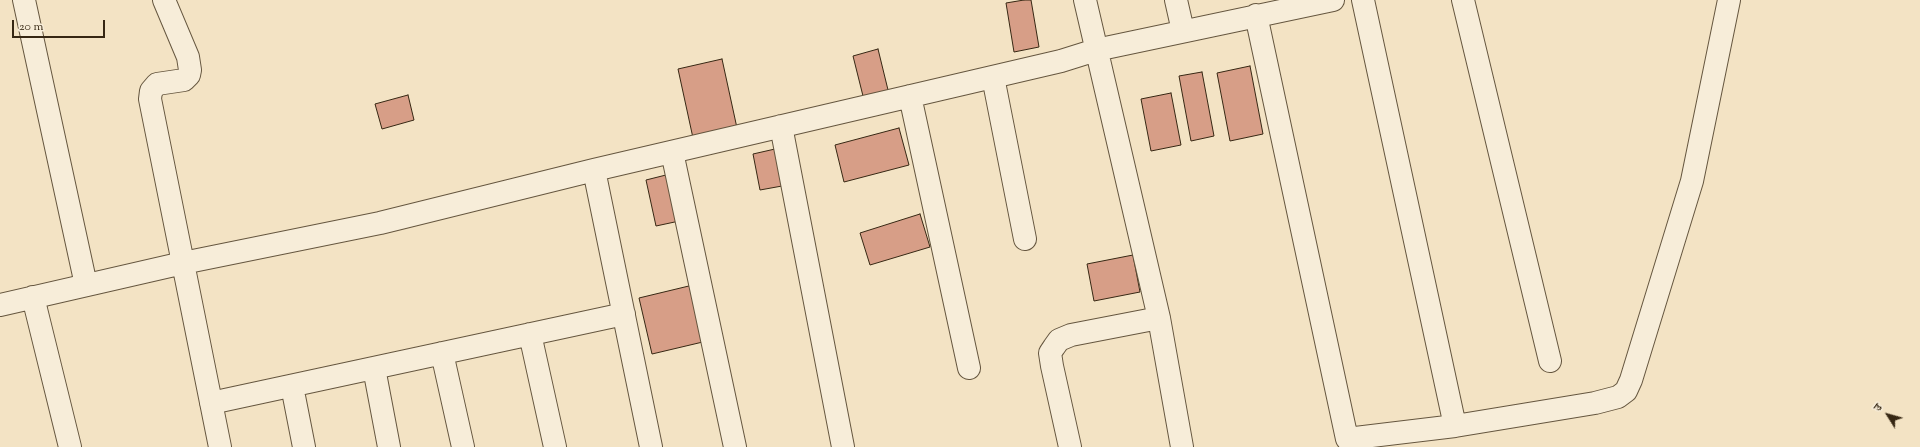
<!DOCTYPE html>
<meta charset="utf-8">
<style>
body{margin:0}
#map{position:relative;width:1920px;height:447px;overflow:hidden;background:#f3e3c4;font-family:"Sorts Mill Goudy","Noto Serif Devanagari",serif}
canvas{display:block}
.north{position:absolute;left:1868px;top:395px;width:40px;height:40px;-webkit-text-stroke:3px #f7edd9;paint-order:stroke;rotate:307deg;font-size:11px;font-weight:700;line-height:16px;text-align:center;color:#362713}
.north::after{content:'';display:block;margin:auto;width:14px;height:18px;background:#362713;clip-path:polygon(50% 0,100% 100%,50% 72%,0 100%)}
.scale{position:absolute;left:12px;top:20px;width:93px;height:18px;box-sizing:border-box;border:2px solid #362713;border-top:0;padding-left:5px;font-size:12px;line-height:14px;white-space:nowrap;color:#362713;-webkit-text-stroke:3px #f7edd9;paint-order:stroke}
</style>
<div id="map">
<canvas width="1920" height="447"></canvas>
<div class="north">उ</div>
<div class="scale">20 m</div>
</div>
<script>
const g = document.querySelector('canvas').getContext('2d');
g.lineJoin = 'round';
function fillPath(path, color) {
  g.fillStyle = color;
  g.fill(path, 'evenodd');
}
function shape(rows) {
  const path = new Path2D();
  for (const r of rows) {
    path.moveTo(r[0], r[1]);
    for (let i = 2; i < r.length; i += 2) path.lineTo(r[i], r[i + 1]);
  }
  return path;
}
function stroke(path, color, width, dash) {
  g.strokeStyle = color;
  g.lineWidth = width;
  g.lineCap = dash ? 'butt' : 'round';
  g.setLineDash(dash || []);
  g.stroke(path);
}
const building = shape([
 [1024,0,1031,0,1039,47,1014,52,1006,3,1024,0],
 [878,49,889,94,864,100,853,56,878,49],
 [722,59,737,128,693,138,678,69,722,59],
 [1250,66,1263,134,1230,141,1217,73,1250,66],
 [1202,72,1214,136,1191,141,1179,76,1202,72],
 [1171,93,1181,145,1151,151,1141,99,1171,93],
 [408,95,414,120,382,129,375,104,408,95],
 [899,128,909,165,844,182,835,145,899,128],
 [775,149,782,186,760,190,753,154,775,149],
 [674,173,684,220,656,226,646,180,674,173],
 [920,214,930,247,870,265,860,233,920,214],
 [1133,255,1140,292,1094,301,1087,264,1133,255],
 [693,285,707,341,652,354,639,298,693,285]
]);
const street = shape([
 [24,0,86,285],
 [164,0,188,57,190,70,189,75,184,80,157,84,151,91,150,99,220,447],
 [1085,0,1159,318,1182,447],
 [1176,0,1183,31],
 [1363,0,1455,426],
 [1463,0,1550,361],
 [1256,15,1347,439,1455,426,1595,403,1618,397,1626,391,1631,380,1692,181,1729,0],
 [993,77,1025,239],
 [910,96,969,368],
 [781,126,843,447],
 [672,152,735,447],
 [594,170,651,447],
 [33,297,70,447],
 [0,305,183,263,380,223,594,170,1061,61,1096,50,1333,0],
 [530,334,555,447],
 [442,353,463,447],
 [374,368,389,447],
 [292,386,304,447],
 [211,403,624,314],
 [1070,447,1052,366,1050,353,1054,347,1059,340,1071,335,1159,318]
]);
fillPath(building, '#d79e87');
stroke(building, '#362713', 1);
stroke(street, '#65563f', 24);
stroke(street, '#f7edd9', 22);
</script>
